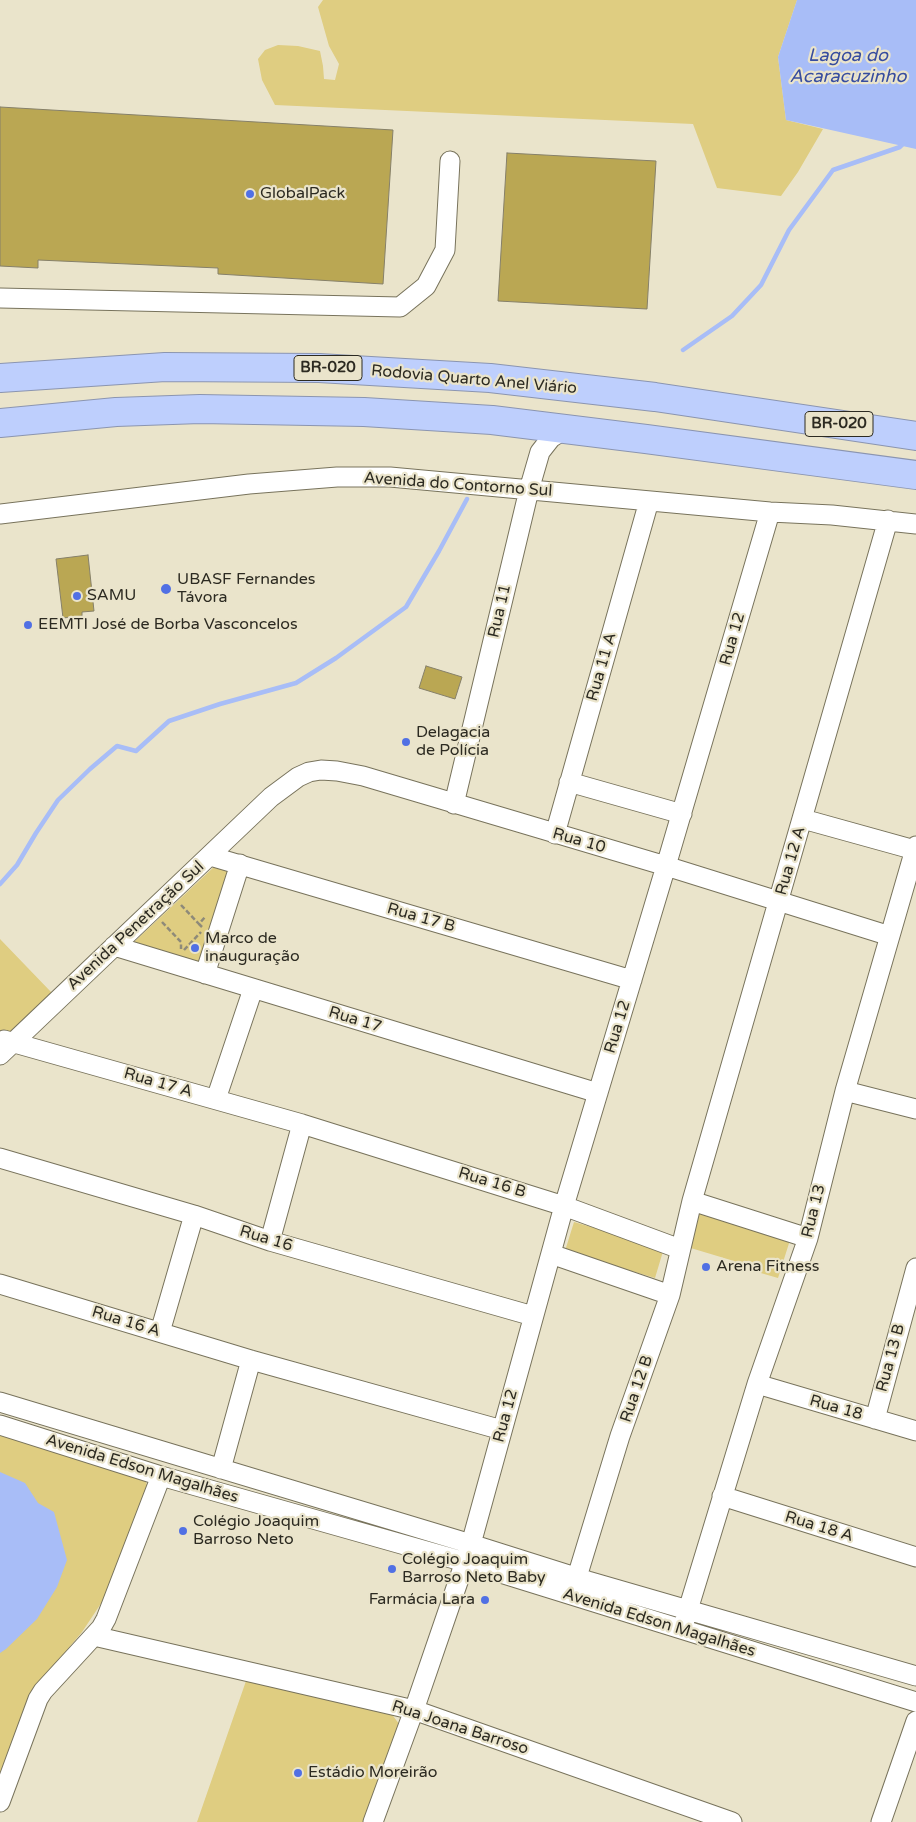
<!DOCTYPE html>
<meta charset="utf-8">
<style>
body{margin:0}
canvas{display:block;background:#eae4cb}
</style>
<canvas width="916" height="1822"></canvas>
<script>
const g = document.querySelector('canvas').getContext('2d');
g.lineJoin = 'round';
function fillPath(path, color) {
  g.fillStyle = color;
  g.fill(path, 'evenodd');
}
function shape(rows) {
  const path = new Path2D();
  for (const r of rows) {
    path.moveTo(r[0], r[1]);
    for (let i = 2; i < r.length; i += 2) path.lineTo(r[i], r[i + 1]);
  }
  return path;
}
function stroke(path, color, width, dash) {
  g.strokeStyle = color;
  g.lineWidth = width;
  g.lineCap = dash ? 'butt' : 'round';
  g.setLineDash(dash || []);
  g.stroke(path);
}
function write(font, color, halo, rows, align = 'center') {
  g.font = font + ' "Varela Round",sans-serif';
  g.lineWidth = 4.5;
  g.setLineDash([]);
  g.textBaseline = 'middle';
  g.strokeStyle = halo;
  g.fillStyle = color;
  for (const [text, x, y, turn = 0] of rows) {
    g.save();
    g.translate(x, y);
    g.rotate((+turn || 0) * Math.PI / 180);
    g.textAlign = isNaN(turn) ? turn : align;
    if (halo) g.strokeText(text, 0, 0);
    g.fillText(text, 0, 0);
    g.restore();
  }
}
const green = shape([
 [323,0,797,0,778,57,786,120,823,129,798,172,781,196,717,188,693,124,275,105,262,80,258,59,265,50,278,45,298,46,320,51,323,66,324,79,335,80,339,64,329,46,318,7],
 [216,865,230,871,203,964,133,943],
 [0,939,52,993,13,1033,0,1033],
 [695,1209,791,1237,778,1278,733,1265,734,1261,684,1246],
 [574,1222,664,1248,655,1278,565,1251],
 [0,1435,144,1478,148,1487,108,1593,82,1632,34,1689,0,1783],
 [246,1681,391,1713,399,1724,364,1822,197,1822]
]);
const water = shape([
 [797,0,916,0,916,149,786,120,778,57],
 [0,1472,25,1483,38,1503,54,1512,67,1560,57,1587,37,1619,6,1649,0,1653]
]);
const stream = shape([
 [683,350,732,316,761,285,789,230,833,170,900,147,904,143],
 [0,884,17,865,36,833,58,800,90,769,117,746,136,751,169,721,220,704,296,683,336,658,406,607,439,551,467,499]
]);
const building = shape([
 [0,107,393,130,383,284,218,274,218,268,38,260,38,268,0,266,0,107],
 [507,153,656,161,647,309,498,301,507,153],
 [88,555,94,611,82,612,82,616,63,618,56,559,88,555],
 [426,666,462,677,455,699,419,688,426,666]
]);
const path = shape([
 [181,905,199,924],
 [162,922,181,942,181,949],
 [202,927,199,924,205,917],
 [184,950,201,932]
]);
const minor = shape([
 [0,298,400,307,426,286,445,250,450,161],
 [0,514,249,484,337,477,390,477,770,512,832,515,916,524],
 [569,782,682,814],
 [454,804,529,490,540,452,551,438,565,429],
 [803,819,915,850],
 [555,834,649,501],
 [210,856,632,980],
 [114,946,598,1093],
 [205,974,240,864],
 [4,1040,302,1124,564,1206,680,1249],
 [0,1055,271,797,298,777,309,772,321,770,337,771,363,776,666,866,890,936],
 [845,1091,916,1109],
 [216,1099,253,989],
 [0,1158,194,1215,270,1241,533,1316],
 [692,1201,808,1238],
 [270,1241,302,1124],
 [551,1254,670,1295],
 [0,1284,251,1360,502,1430],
 [160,1332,194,1215],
 [757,1384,916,1431],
 [0,1402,471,1544,588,1581,916,1676],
 [875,1419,916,1268],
 [0,1425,161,1476,465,1562,916,1702],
 [221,1469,251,1360],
 [722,1496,916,1557],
 [577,1577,620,1436,670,1295,692,1201,888,520],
 [684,1623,757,1384,808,1238,845,1091,916,846],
 [94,1636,414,1710,732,1822],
 [0,1802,38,1699,43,1691,101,1628,106,1619,161,1476],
 [373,1822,414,1710,471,1544,564,1206,666,866,770,512],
 [881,1822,916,1721]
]);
const highway = shape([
 [0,378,165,367,319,368,490,378,655,397,916,436],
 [0,423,116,412,200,409,364,412,492,420,646,439,916,475]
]);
const markers = [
 [250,194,5,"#5170e4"],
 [166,589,6,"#5170e4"],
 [77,596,5,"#5170e4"],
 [28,625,5,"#5170e4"],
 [406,742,5,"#5170e4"],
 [195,948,5,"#5170e4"],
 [706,1267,5,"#5170e4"],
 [183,1531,5,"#5170e4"],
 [392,1569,5,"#5170e4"],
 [485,1600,5,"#5170e4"],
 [298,1773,5,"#5170e4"]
];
const shields = [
 [328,368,68],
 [839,424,68]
];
const shieldNames = [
 ["BR-020",328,368],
 ["BR-020",839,424]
];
const poiNames = [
 ["GlobalPack",260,194],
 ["UBASF Fernandes",177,580],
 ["Távora",177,598],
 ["SAMU",87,596],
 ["EEMTI José de Borba Vasconcelos",38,625],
 ["Delagacia",416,733],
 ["de Polícia",416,751],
 ["Marco de",205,939],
 ["inauguração",205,957],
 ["Arena Fitness",716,1267],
 ["Colégio Joaquim",193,1522],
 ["Barroso Neto",193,1540],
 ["Colégio Joaquim",402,1560],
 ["Barroso Neto Baby",402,1578],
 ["Farmácia Lara",475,1600,"right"],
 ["Estádio Moreirão",308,1773]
];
const streetNames = [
 ["Rodovia Quarto Anel Viário",474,380,5],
 ["Avenida do Contorno Sul",458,485,4],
 ["Rua 11",500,611,-77],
 ["Rua 12",733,639,-74],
 ["Rua 11 A",602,667,-74],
 ["Rua 10",579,841,16],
 ["Rua 12 A",791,861,-74],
 ["Rua 17 B",421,918,16],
 ["Avenida Penetração Sul",136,926,-43],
 ["Rua 17",355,1020,17],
 ["Rua 12",618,1027,-73],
 ["Rua 17 A",158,1083,16],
 ["Rua 16 B",492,1183,17],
 ["Rua 13",814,1211,-76],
 ["Rua 16",266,1239,17],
 ["Rua 16 A",126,1322,17],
 ["Rua 13 B",891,1358,-75],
 ["Rua 12 B",637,1389,-71],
 ["Rua 18",836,1408,16],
 ["Rua 12",506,1416,-75],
 ["Avenida Edson Magalhães",142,1469,17],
 ["Rua 18 A",819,1527,17],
 ["Avenida Edson Magalhães",659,1623,17],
 ["Rua Joana Barroso",460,1728,18]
];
const waterNames = [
 ["Lagoa do",848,56],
 ["Acaracuzinho",848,77]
];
fillPath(green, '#dfcd81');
fillPath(water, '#a8bdf7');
stroke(stream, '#a8bdf7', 4.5);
fillPath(building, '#baa753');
stroke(building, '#868069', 1);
stroke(minor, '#78735c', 21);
stroke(highway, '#8b95b0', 30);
stroke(path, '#8e8a79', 2.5, [5, 2.5]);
stroke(minor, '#fff', 19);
stroke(highway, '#becffd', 28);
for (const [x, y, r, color] of markers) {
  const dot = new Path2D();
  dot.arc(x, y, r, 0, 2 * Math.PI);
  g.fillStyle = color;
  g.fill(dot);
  stroke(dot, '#eae4cb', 2);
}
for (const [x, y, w] of shields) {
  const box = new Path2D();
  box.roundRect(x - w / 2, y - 12.5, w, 25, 4);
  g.fillStyle = '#eae4cb';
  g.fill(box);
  stroke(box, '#2c2a21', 1);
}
write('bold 15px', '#2c2a21', null, shieldNames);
write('16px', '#2c2a21', '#eae4cb', poiNames, 'left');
write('16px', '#2c2a21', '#eae4cb', streetNames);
write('italic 18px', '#364c9f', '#eae4cb', waterNames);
</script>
